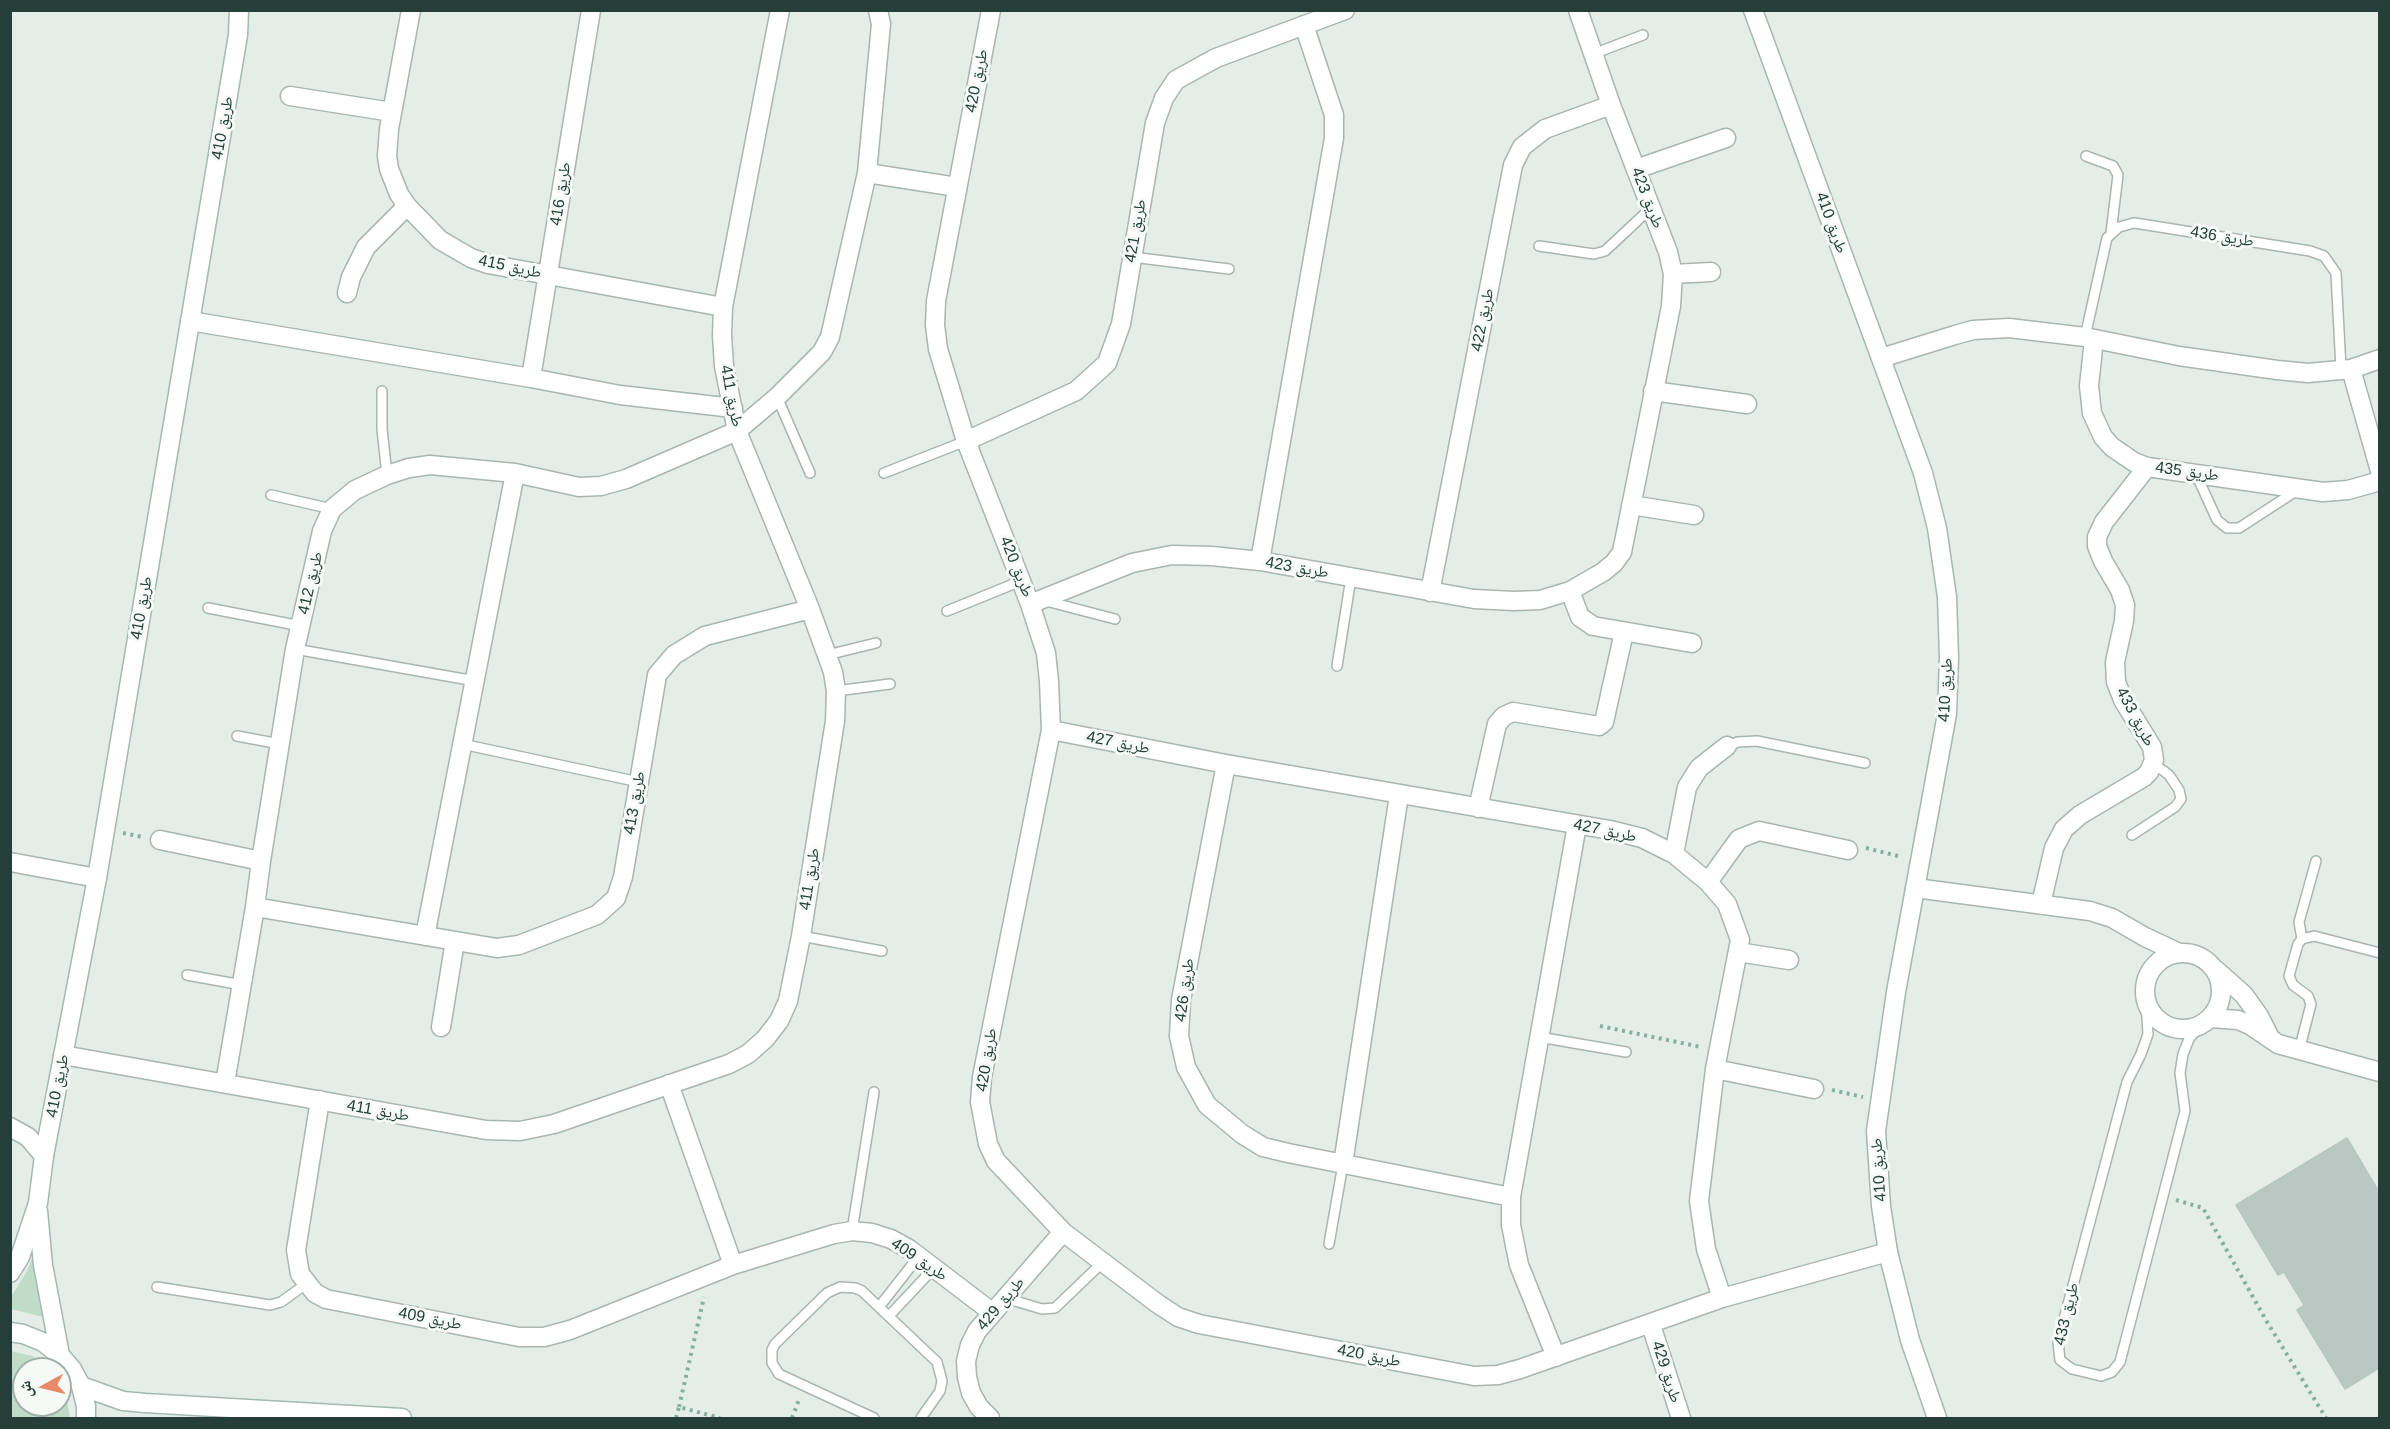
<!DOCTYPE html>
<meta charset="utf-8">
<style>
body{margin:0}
#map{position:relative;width:2390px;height:1429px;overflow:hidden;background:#e5ede9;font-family:Helvetica,"Noto Naskh Arabic",sans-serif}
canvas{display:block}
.frame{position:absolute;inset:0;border:12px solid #253e38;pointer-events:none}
.north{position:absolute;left:12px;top:1357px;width:60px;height:60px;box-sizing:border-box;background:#f5faf7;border:2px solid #a2afab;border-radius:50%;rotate:262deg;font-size:16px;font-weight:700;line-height:24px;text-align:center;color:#253e38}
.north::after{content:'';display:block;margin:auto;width:21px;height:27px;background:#e88a67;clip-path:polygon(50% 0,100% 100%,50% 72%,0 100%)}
</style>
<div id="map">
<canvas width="2390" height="1429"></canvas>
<div class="frame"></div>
<div class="north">ش</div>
</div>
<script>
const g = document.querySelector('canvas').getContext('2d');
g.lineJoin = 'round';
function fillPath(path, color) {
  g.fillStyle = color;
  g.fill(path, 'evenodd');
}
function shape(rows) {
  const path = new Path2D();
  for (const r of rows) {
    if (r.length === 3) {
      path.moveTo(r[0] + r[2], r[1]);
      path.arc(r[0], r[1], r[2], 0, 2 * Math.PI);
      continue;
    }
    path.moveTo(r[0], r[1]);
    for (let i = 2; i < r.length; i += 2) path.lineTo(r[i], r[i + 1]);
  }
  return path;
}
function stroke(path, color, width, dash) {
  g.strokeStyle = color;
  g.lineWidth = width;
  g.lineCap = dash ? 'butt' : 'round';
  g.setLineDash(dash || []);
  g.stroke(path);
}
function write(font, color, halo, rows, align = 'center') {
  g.font = font + ' Helvetica,"Noto Naskh Arabic",sans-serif';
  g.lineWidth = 6;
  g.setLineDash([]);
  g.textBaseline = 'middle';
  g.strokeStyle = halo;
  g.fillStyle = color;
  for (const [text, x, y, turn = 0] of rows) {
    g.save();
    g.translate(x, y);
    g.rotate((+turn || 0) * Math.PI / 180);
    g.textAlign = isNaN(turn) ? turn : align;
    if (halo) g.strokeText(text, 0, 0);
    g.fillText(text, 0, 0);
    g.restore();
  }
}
const green = shape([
 [33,1256,47,1318,11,1309,11,1297,27,1271],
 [11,1351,32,1356,51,1369,24,1369,24,1405,60,1405,60,1381,66,1393,70,1418,11,1418]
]);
const building = shape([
 [2347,1138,2379,1192,2379,1368,2345,1389,2297,1310,2304,1305,2284,1272,2278,1275,2236,1205,2347,1138]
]);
const path = shape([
 [123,833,143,837],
 [1866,848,1902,857],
 [1600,1026,1701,1047],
 [1832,1090,1863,1097],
 [2176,1200,2203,1208,2267,1322,2326,1418],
 [679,1407,704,1297],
 [676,1418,679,1407,720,1418],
 [792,1418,800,1397]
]);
const lane = shape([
 [1593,54,1643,35],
 [2086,156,2113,166,2118,175,2111,233],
 [1539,246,1594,254,1605,251,1651,208],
 [1132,257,1229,269],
 [2085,337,2107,238,2119,227,2134,223,2141,224,2310,251,2324,256,2336,273,2341,369],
 [382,391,382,429,387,475],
 [777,397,810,473],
 [884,473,966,441],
 [2196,474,2217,520,2227,528,2239,528,2296,491],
 [271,495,332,509],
 [1046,601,1115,619],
 [208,608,301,626],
 [947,611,1021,581],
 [295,649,475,681],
 [827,655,876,643],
 [1337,666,1351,578],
 [836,691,890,684],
 [237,736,280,744],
 [462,744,639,782],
 [1727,746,1738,742,1757,741,1865,763],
 [2132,835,2175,807,2181,799,2179,790,2169,775,2161,769,2152,767],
 [801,936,882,951],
 [2302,939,2299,922,2316,861],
 [187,975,242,985],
 [2146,1002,2148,1034,2141,1054,2127,1082,2058,1342,2060,1360,2072,1369,2101,1376,2112,1372,2120,1362,2185,1111,2180,1073,2183,1054,2189,1039,2199,1026],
 [1539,1037,1626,1052],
 [2299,1051,2311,1004,2308,996,2293,985,2289,976,2298,944,2302,939,2314,936,2380,953],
 [852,1231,874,1092],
 [1329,1244,1343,1164],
 [157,1287,270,1305,281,1302,306,1284],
 [1005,1298,1042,1309,1055,1308,1103,1262],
 [879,1307,919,1256],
 [889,1316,934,1268],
 [874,1418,779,1374,772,1363,772,1350,775,1344,827,1293,840,1287,855,1288,862,1291,937,1362,942,1381,940,1391,921,1418]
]);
const street = shape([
 [411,10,389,129,387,156,389,169,399,194,407,206,440,240,471,258,488,264,723,307],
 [991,10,936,301,935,325,938,349,966,441,1030,604,1046,653,1049,681,1051,730,982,1077,980,1102,988,1144,996,1161,1063,1232,1158,1304,1178,1317,1199,1324,1474,1376,1498,1375,1520,1369,1722,1298,1888,1252],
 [290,96,392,112],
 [1636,169,1726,138],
 [867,173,957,187],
 [1673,274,1711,272],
 [347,293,351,277,366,247,407,206],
 [190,321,531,378,620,395,733,408],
 [2094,339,2089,386,2092,413,2103,437,2112,447,2134,462,2147,467,2323,492,2348,490,2380,481],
 [1881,358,1955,335,1973,330,2009,328,2085,337,2179,356,2277,370,2308,373,2351,369,2380,359],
 [2351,369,2380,471],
 [531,378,591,10],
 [1653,391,1747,404],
 [966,441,1076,391,1107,363,1121,324,1155,123,1164,98,1176,80,1216,58,1345,10],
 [1631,505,1694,515],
 [1260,561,1334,138,1334,115,1304,25],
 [1570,591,1580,617,1593,626,1692,643],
 [1430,592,1513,165,1522,147,1545,129,1611,105],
 [1030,604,1132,563,1172,555,1212,556,1260,561,1474,599,1514,601,1540,600,1570,591,1603,572,1614,563,1622,552,1671,306,1673,274,1668,252,1611,105,1578,10],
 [1051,730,1226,764,1610,830,1642,838,1674,854,1708,882,1727,904,1740,940,1715,1069,1699,1201,1706,1249,1722,1298],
 [1226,764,1181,1000,1179,1036,1186,1067,1207,1105,1242,1134,1263,1147,1288,1153,1511,1197],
 [1478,808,1497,724,1504,716,1513,712,1599,726,1604,722,1624,632],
 [160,840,261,861],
 [1674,854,1687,787,1699,768,1727,746],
 [10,862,97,878],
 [1708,882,1739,839,1759,831,1848,850],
 [1915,888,2090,911,2112,918,2145,937,2179,953],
 [2041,904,2054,848,2064,829,2080,815,2144,777,2149,772,2154,760,2152,747,2123,700,2116,682,2115,662,2124,621,2125,605,2120,590,2103,561,2097,546,2097,537,2104,522,2147,467],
 [255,907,497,948,519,945,597,915,616,898,623,877,657,675,674,655,705,636,810,609],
 [425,936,515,473],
 [1738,952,1789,960],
 [2183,991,38],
 [2216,970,2244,995,2259,1016,2269,1036],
 [2211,1018,2238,1020,2250,1025,2278,1044,2380,1072],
 [441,1027,455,941],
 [63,1055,486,1130,520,1131,554,1124,729,1064,748,1054,765,1039,779,1021,788,1001,801,936,835,721,836,691,833,672,810,609,737,431,724,366,722,336,723,307,780,10],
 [1715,1069,1814,1089],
 [225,1083,255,907,261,861,295,649,322,531,332,509,355,490,387,475,409,468,430,465,515,473,579,487,601,486,626,479,737,431,777,397,822,352,830,337,867,173,881,24,878,10],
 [669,1084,733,1265],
 [320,1100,296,1250,300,1274,315,1293,326,1299,519,1337,544,1337,570,1330,733,1265,834,1234,852,1231,872,1233,891,1239,909,1249,993,1313],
 [10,1127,28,1137,44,1156],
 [1343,1164,1399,795],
 [1651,1325,1681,1418],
 [1556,1357,1519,1265,1511,1225,1511,1197,1577,825],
 [990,1418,979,1407,971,1393,967,1377,966,1361,970,1345,977,1331,1063,1232]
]);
const secondary = shape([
 [1753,10,1923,473,1937,528,1947,597,1949,657,1947,714,1896,992,1876,1131,1881,1206,1888,1252,1910,1340,1937,1418],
 [38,1211,43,1265,60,1355],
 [10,1273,20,1257,38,1203,44,1156,97,878,238,35,239,10],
 [10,1332,23,1334,43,1342,60,1355,72,1369,81,1386,86,1406,86,1418],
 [81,1386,123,1401,145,1403,402,1418]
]);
const streetNames = [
 ["طريق 420",977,81,-79],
 ["طريق 410",223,128,-80],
 ["طريق 416",561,194,-81],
 ["طريق 423",1647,198,69],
 ["طريق 410",1831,223,70],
 ["طريق 421",1136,231,-80],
 ["طريق 436",2222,237,9],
 ["طريق 415",510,267,12],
 ["طريق 422",1483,320,-79],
 ["طريق 411",731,396,79],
 ["طريق 435",2187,472,8],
 ["طريق 420",1016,567,68],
 ["طريق 423",1297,568,10],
 ["طريق 412",311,583,-77],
 ["طريق 410",142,608,-80],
 ["طريق 410",1946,690,-87],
 ["طريق 433",2135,717,62],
 ["طريق 427",1118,743,11],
 ["طريق 413",635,803,-80],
 ["طريق 427",1605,831,12],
 ["طريق 411",810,879,-81],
 ["طريق 426",1185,990,-82],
 ["طريق 420",987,1060,-81],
 ["طريق 410",58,1086,-79],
 ["طريق 411",378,1111,10],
 ["طريق 410",1879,1170,-94],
 ["طريق 409",919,1260,34],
 ["طريق 429",1001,1304,-50],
 ["طريق 433",2067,1314,-77],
 ["طريق 409",430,1319,11],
 ["طريق 420",1369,1356,11],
 ["طريق 429",1666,1372,72]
];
fillPath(green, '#bfdcc8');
fillPath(building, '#bac8c3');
stroke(building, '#b7c6c0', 1.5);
stroke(lane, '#a8b5b0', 12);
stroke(street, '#a8b5b0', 21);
stroke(secondary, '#a4b8b1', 21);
stroke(path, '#87aea3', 4, [3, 4.5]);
stroke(lane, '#fff', 9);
stroke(street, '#fff', 18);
stroke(secondary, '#fff', 18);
write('16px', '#253e38', '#f5faf7', streetNames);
</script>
